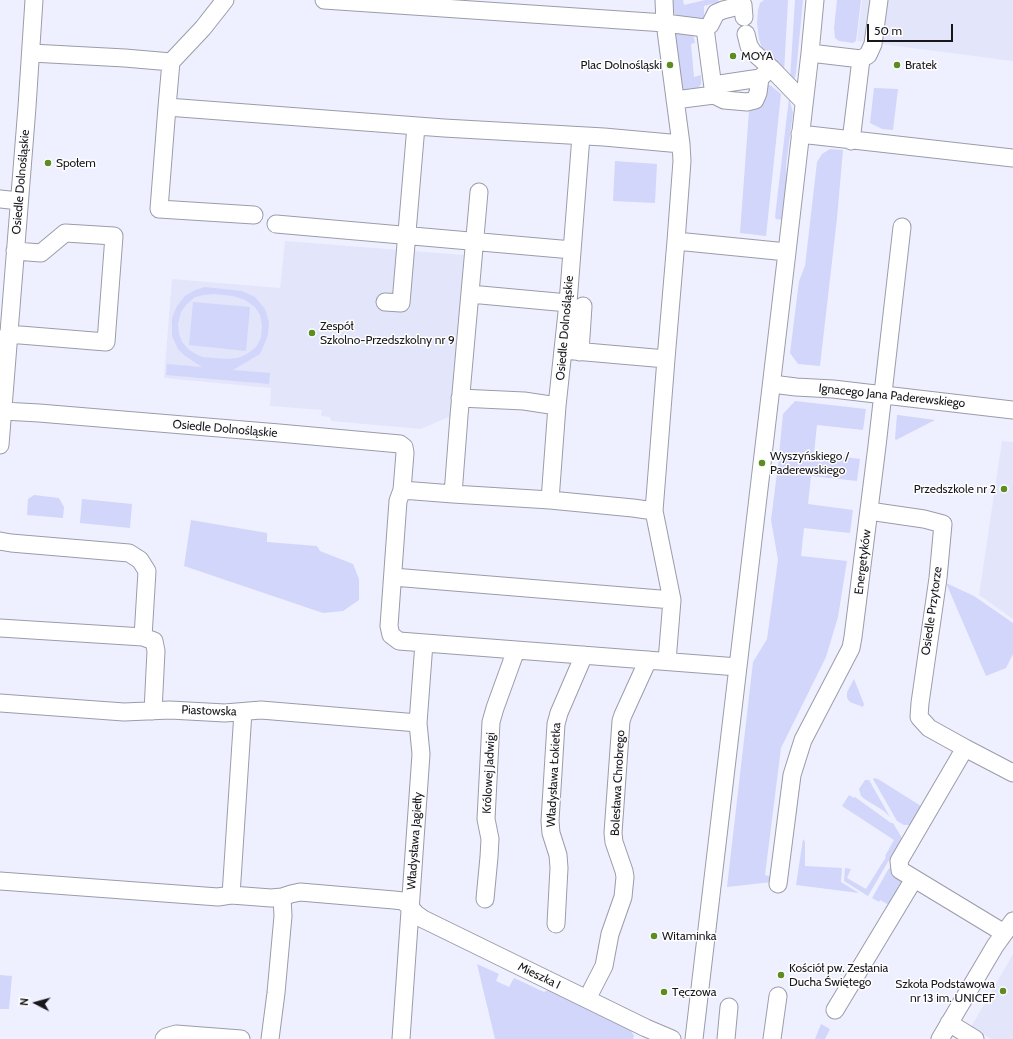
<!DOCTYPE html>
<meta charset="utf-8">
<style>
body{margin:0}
#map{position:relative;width:1013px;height:1039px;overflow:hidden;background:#eef0ff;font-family:Cabin,sans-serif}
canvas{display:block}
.north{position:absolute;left:16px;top:983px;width:40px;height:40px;-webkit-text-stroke:3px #fefefe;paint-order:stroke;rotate:276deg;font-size:11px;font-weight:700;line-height:16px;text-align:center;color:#17171c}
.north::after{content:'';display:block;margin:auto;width:14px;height:18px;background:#17171c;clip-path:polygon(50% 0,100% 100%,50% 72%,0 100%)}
.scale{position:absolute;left:867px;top:24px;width:86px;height:18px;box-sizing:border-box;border:2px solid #17171c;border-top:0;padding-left:5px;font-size:12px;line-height:14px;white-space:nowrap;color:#17171c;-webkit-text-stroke:3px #fefefe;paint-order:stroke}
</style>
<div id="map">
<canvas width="1013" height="1039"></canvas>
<div class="north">N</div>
<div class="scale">50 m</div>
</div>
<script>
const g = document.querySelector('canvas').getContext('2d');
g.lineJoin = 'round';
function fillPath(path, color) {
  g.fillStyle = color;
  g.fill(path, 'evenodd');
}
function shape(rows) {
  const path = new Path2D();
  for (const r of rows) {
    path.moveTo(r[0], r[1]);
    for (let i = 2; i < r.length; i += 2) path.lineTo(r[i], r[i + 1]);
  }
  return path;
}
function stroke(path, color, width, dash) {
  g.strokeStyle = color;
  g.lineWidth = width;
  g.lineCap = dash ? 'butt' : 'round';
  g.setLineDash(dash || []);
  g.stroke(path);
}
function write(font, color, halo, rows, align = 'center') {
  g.font = font + ' Cabin,sans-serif';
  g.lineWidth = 3;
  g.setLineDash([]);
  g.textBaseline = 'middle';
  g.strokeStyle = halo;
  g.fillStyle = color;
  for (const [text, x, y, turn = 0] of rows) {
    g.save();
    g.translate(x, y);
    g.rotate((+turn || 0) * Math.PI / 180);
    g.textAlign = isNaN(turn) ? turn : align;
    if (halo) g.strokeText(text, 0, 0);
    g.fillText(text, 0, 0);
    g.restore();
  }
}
const built = shape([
 [862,0,1013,0,1013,61,857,41],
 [285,241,464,255,451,416,421,429,331,421,330,417,321,416,322,410,270,406,271,388,164,378,172,279,280,288],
 [1002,441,1013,442,1013,619,979,595],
 [1013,954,1013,1039,991,1039,971,1027]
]);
const green = shape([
 [671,0,683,0,684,5,705,0,718,0,719,2,704,6,704,18,702,21,681,18,675,14,671,9],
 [764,0,788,0,784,72,762,48,759,39,757,23,758,10,760,3],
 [795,0,803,0,796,73,795,78,793,81,790,80],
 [837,0,861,0,856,41,853,43,839,41,835,38,834,28],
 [681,32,693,34,695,43,691,44,694,77,701,75,701,84,697,90,686,91,679,88,673,40,676,34],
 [770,85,781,94,766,236,740,233,749,111,756,105,765,86],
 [874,88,898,89,893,130,882,129,870,123],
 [789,98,791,105,793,113,786,166,788,191,784,220,776,219,775,217],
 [830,149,843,150,837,218,820,366,798,364,790,353,799,281,805,266,817,162,822,154],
 [615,161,657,164,655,203,613,201],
 [205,287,242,291,255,297,265,309,269,322,268,335,260,354,233,370,270,373,269,384,166,375,167,364,202,367,184,355,178,349,172,336,172,318,177,306,185,296,195,290],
 [214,294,233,296,245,300,255,307,260,315,262,325,261,338,256,347,247,354,238,358,227,359,202,357,194,353,188,349,182,342,179,334,178,324,181,312,187,304,195,297,204,295],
 [193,302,250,307,246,351,189,345],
 [795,401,866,409,863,430,817,425,814,453,860,459,857,481,811,476,808,504,853,510,850,533,804,528,801,556,847,561,838,617,826,657,781,748,765,875,772,877,772,882,727,887,753,662,767,639,778,560,771,520,778,465,783,414],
 [897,415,898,415,935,420,896,440,895,439],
 [34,495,59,498,64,507,63,518,27,515,28,499],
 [82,499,132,504,130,528,80,523],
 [191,520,267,533,267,542,317,546,320,551,353,564,359,579,359,600,343,611,323,613,184,566],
 [946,583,974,596,1013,623,1013,654,1006,668,986,676],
 [854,679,864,704,863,707,850,702,847,698,847,692],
 [874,778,878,779,921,806,910,825,904,825,897,821,873,779],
 [865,780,869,780,890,817,884,811,866,800,861,796,859,789],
 [849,795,854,798,855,797,891,823,893,823,902,838,868,896,844,881,845,868,851,869,847,878,866,889,886,857,885,856,894,840,842,806],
 [803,839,805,842,805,866,842,868,841,882,859,893,796,885],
 [889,868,900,876,903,882,891,906,880,900,879,902,872,898],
 [477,964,499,974,496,981,509,987,514,978,544,992,552,988,629,1027,634,1036,633,1039,495,1039],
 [0,975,12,976,9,1009,0,1009],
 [821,1024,830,1029,825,1039,815,1039]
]);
const minor = shape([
 [324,0,665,23,705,28,710,25,716,13,723,10,743,5,744,17],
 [664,0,665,23,681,144,682,161,676,241,666,359,654,511,672,600,667,661],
 [705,28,714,95,724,100,747,102,755,100,758,93,760,78,771,68],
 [746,34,749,46,753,52,771,68,804,102],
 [31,53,125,58,171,62,203,28,225,0],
 [810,53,861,59,868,55,873,44,879,0],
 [171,62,167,107,444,128,604,137,681,144],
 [713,85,760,78],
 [675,100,714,95],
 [167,107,159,209,254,215],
 [800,134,1013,158],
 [851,141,861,59],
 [0,199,19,201],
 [276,224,572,250],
 [676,241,787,252],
 [470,294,568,303],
 [385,302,401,303,416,126],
 [8,334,106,342,114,236,65,233,41,253,15,251],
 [563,350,666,359],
 [580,352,583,306],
 [772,384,796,387,833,389,1013,410],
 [460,398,524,401,557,406],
 [3,411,39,413,279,433,400,444,404,447,405,453,402,490,398,501,389,626,391,635,399,641,738,667],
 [0,445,27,107,34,0],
 [402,490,453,494,550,500,633,508,654,511],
 [453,494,459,416,479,192],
 [550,500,557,406,568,303,581,136],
 [869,511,924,519,943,524,938,578,920,703,919,717,929,728,965,748],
 [0,541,11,543,129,553,140,560,147,571,143,637],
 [393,577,672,600],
 [0,628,143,637,154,641,156,651,153,711],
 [0,703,124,712,170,710,225,713,261,710,418,723],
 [0,881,218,897,231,895,271,898,282,897,291,894,300,892,394,900,403,901,410,907,416,914,423,919,646,1028,672,1039],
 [778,884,792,775,803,740,851,648,853,637,877,446,902,227],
 [231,895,243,712],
 [485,899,489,857,490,839,486,819,491,722,495,708,516,650],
 [556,924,559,868,558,855,551,833,550,821,556,724,559,713,584,655],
 [1004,933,900,870,899,861,965,748,1013,773],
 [587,999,604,966,610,934,623,897,625,877,624,871,614,842,613,833,621,721,623,715,648,660],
 [835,1010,914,879],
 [949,1023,975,1039],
 [164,1039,166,1037,176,1034,241,1039],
 [270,1039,276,993,283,916,282,897],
 [401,1039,421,754,418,723,424,643],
 [694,1039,787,252,810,53,815,0],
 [726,1039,729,1007],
 [772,1039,778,996],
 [940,1039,995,946,1013,921]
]);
const markers = [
 [733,56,4,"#5d8c20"],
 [670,65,4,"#5d8c20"],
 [897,65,4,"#5d8c20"],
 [48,163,4,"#5d8c20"],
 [312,333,4,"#5d8c20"],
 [762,463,4,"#5d8c20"],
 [1004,489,4,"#5d8c20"],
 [654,936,4,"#5d8c20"],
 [781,975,4,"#5d8c20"],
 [1003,991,4,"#5d8c20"],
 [664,992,4,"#5d8c20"]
];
const poiNames = [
 ["MOYA",741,56],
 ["Plac Dolnośląski",662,65,"right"],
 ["Bratek",905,65],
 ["Społem",56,163],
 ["Zespół",320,326],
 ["Szkolno-Przedszkolny nr 9",320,340],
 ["Wyszyńskiego /",770,456],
 ["Paderewskiego",770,470],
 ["Przedszkole nr 2",996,489,"right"],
 ["Witaminka",662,936],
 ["Kościół pw. Zesłania",789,968],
 ["Ducha Świętego",789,982],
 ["Szkoła Podstawowa",995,984,"right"],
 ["nr 13 im. UNICEF",995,998,"right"],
 ["Tęczowa",672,992]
];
const streetNames = [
 ["Osiedle Dolnośląskie",21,182,-85],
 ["Osiedle Dolnośląskie",565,328,-85],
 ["Ignacego Jana Paderewskiego",892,396,6],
 ["Osiedle Dolnośląskie",225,429,5],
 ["Energetyków",863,562,-83],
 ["Osiedle Przytorze",932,611,-82],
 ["Piastowska",209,711,2],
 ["Królowej Jadwigi",489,773,-87],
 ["Władysława Łokietka",554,775,-87],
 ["Bolesława Chrobrego",618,783,-87],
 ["Władysława Jagiełły",415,841,-86],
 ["Mieszka I",539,976,26]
];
fillPath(built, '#e3e5fb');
fillPath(green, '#d2d6fa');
stroke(minor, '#9a9ca9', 19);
stroke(minor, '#fff', 17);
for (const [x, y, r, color] of markers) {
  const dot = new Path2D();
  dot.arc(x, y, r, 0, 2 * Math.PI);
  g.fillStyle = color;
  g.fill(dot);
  stroke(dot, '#fefefe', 1.5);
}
write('12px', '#17171c', '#fefefe', poiNames, 'left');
write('12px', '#17171c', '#fefefe', streetNames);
</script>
